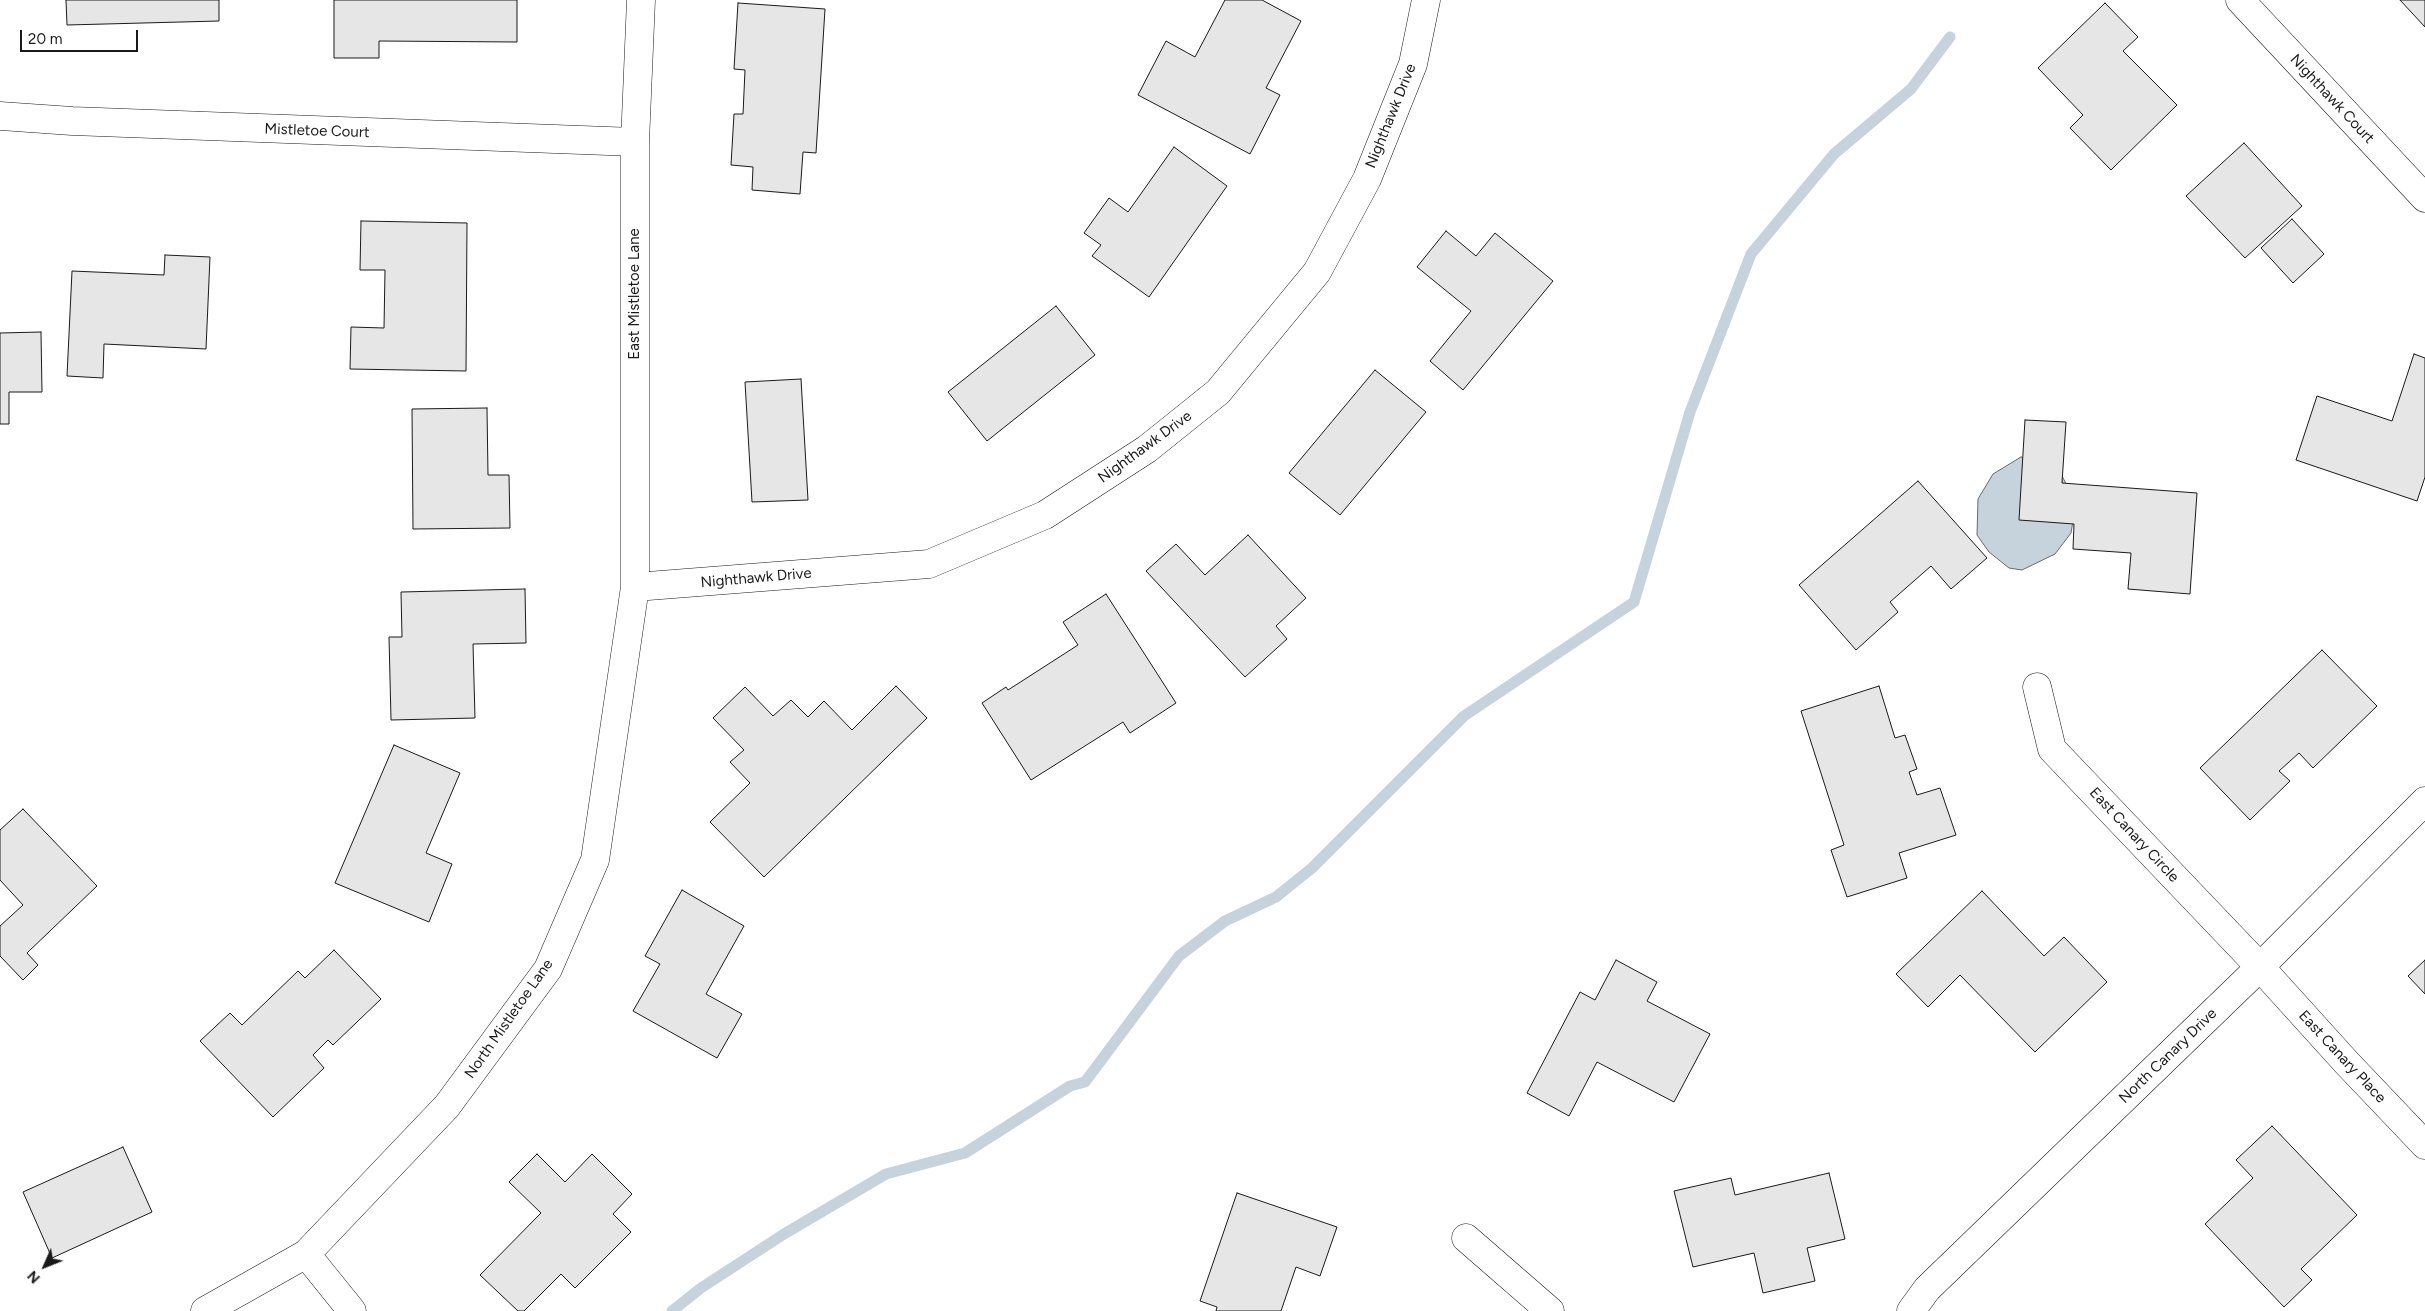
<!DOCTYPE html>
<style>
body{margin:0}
#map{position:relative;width:2425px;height:1311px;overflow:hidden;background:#fff;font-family:Figtree,sans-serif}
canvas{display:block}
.north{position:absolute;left:20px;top:1241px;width:50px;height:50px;-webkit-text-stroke:4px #fff;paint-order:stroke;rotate:226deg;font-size:14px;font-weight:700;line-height:20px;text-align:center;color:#1a1a1a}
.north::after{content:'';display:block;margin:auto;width:18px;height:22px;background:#1a1a1a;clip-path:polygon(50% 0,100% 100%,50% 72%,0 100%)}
.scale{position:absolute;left:20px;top:30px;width:118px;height:22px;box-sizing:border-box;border:2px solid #1a1a1a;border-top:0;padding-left:6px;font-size:15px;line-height:18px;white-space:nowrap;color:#1a1a1a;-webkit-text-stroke:4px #fff;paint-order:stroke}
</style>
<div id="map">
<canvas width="2425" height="1311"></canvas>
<div class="north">N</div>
<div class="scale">20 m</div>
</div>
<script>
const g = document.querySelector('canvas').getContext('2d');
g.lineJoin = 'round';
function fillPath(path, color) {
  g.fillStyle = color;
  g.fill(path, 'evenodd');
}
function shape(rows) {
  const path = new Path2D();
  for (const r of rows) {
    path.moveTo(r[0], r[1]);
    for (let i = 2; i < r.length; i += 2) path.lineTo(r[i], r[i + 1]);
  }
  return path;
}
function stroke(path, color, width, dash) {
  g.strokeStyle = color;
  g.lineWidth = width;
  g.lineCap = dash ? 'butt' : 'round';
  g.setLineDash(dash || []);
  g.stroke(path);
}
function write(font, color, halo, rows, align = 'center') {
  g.font = font + ' Figtree,sans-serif';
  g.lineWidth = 4;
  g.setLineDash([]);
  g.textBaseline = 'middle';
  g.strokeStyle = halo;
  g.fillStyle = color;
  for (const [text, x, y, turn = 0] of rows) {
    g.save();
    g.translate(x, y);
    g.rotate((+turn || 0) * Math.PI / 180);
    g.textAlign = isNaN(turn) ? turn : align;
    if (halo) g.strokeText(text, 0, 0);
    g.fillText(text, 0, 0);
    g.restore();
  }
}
const water = shape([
 [2021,457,2059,470,2076,503,2071,533,2055,554,2022,570,2009,568,1989,552,1977,535,1978,499,1993,474,2021,457]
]);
const stream = shape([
 [672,1311,701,1288,784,1234,886,1174,965,1153,1070,1086,1085,1082,1179,956,1225,921,1276,897,1312,868,1464,716,1634,602,1690,412,1751,254,1834,154,1911,89,1950,37]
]);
const building = shape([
 [66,0,219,0,219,21,67,25,66,0],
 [334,0,517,0,517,42,379,41,379,58,334,58,334,0],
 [1225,0,1262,0,1301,21,1266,88,1280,95,1250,154,1138,95,1166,41,1195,57,1225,0],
 [2400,0,2425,0,2425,27,2400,0],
 [738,3,825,9,816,153,803,152,800,194,752,190,753,167,731,165,734,114,743,114,745,70,734,69,738,3],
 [2105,3,2138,37,2123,51,2177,105,2111,170,2070,128,2083,115,2038,68,2105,3],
 [2244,143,2302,206,2245,258,2186,196,2244,143],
 [1174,147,1227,186,1149,297,1092,256,1101,245,1084,233,1109,198,1128,212,1174,147],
 [2292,219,2324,254,2293,283,2261,248,2292,219],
 [361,221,467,223,466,371,350,369,351,327,384,328,385,270,360,270,361,221],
 [1446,231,1476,256,1495,233,1553,281,1463,390,1430,361,1471,311,1417,267,1446,231],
 [165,255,210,257,206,349,104,344,103,378,67,376,72,271,164,275,165,255],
 [1056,306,1095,355,987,441,948,392,1056,306],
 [41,332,42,392,9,392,9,424,0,424,0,333,41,332],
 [2414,354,2425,358,2425,477,2417,501,2296,460,2317,396,2392,421,2414,354],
 [1375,370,1426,412,1340,515,1289,473,1375,370],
 [801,379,808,500,752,502,745,382,801,379],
 [487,408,488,475,509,475,510,528,413,529,412,409,487,408],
 [2025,420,2066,422,2062,483,2197,493,2190,594,2128,589,2131,553,2073,549,2074,524,2019,520,2025,420],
 [1918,481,1987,558,1951,589,1931,566,1890,602,1898,612,1856,650,1799,585,1918,481],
 [1248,535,1306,598,1276,626,1287,639,1245,677,1146,571,1176,544,1205,575,1248,535],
 [525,589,526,643,473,644,475,718,391,720,389,637,402,637,401,592,525,589],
 [1106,594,1176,703,1130,733,1123,722,1031,780,982,703,1006,687,1008,690,1078,645,1063,622,1106,594],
 [2322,650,2377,706,2313,768,2299,753,2279,771,2290,781,2250,820,2200,768,2322,650],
 [896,686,927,718,764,877,710,822,750,783,730,762,744,750,713,718,745,687,773,716,791,700,808,717,824,701,852,730,896,686],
 [1879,686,1895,738,1905,735,1917,769,1909,772,1917,795,1940,788,1956,835,1899,853,1907,878,1847,897,1831,850,1844,845,1801,711,1879,686],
 [394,745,460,773,426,853,452,864,429,922,335,883,394,745],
 [23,809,97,886,27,953,38,965,23,980,0,956,0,926,23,905,0,880,0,830,23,809],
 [682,890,744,926,706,994,742,1014,717,1058,633,1011,660,964,645,956,682,890],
 [1982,891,2044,956,2064,937,2107,982,2035,1052,1960,975,1928,1007,1896,974,1982,891],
 [334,950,381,999,333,1045,328,1040,313,1055,324,1068,273,1117,200,1041,230,1013,242,1025,298,971,305,978,334,950],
 [1616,960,1657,982,1647,1001,1710,1034,1674,1102,1597,1062,1569,1116,1527,1093,1580,992,1595,1000,1616,960],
 [2425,960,2425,994,2408,976,2425,960],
 [2272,1126,2357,1215,2301,1269,2312,1280,2284,1307,2205,1224,2253,1178,2236,1160,2272,1126],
 [123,1147,152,1212,52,1258,23,1192,123,1147],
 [537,1154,565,1182,592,1154,632,1194,613,1214,631,1232,575,1288,561,1274,524,1311,518,1311,480,1275,541,1213,509,1182,537,1154],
 [1829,1173,1845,1239,1807,1248,1815,1281,1763,1293,1754,1253,1693,1267,1674,1191,1731,1178,1735,1195,1829,1173],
 [1237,1193,1337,1227,1320,1276,1296,1267,1281,1311,1216,1311,1217,1307,1200,1301,1237,1193]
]);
const minor = shape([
 [2240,0,2425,198],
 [0,116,72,121,635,142],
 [635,587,929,564,1045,515,1147,449,1218,392,1317,272,1367,179,1413,64,1426,0],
 [2037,687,2052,749,2260,967,2346,1062,2425,1145],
 [1466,1238,1550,1311],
 [306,1254,352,1311],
 [205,1311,306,1254,447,1106,548,969,595,860,635,587,635,142,641,0],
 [1911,1311,1927,1289,2260,967,2425,801]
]);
const streetNames = [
 ["Nighthawk Court",2332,99,47],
 ["Nighthawk Drive",1391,116,-68],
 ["Mistletoe Court",317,131,2],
 ["East Mistletoe Lane",635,294,-90],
 ["Nighthawk Drive",1145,447,-36],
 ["Nighthawk Drive",756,578,-5],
 ["East Canary Circle",2134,835,47],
 ["North Mistletoe Lane",509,1019,-55],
 ["North Canary Drive",2168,1056,-44],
 ["East Canary Place",2342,1057,47]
];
fillPath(water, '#c6d2dc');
stroke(water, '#6a6a6a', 1);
stroke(stream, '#c6d2dc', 11);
fillPath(building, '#e6e6e6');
stroke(building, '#1a1a1a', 1);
stroke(minor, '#1a1a1a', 29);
stroke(minor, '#fff', 28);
write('15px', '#1a1a1a', '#fff', streetNames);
</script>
